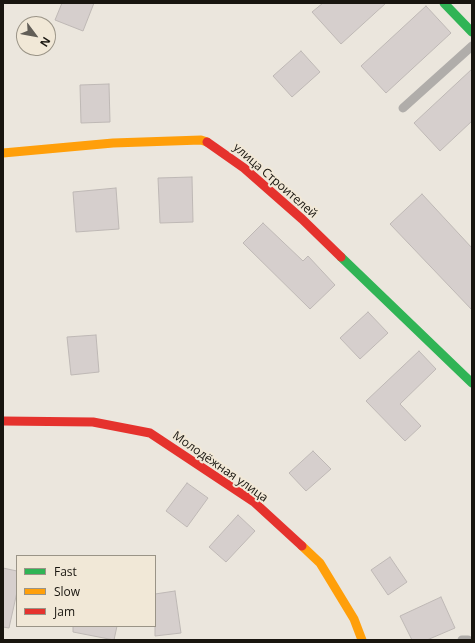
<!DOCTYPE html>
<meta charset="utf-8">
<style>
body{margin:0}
#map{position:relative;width:475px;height:643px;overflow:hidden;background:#ebe6dd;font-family:"Open Sans",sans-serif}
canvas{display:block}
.frame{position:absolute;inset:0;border:4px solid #18150f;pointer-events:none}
.legend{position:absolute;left:16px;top:555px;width:140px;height:72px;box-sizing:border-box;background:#f1e8d7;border:1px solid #9a9487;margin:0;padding:5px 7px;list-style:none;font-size:12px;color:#18150f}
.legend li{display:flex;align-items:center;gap:8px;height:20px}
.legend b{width:20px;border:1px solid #9a9487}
.north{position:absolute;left:16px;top:16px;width:40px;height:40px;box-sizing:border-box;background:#f1e8d7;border:1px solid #9a9487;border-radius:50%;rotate:122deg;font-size:11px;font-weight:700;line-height:16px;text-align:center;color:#18150f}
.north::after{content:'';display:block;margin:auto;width:14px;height:18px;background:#625e57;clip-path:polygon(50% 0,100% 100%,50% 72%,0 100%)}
</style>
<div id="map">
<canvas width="475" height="643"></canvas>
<div class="frame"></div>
<ul class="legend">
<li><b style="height:5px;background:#30b455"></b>Fast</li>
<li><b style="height:5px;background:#ff9f0a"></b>Slow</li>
<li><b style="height:5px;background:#e5322d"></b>Jam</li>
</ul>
<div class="north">N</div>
</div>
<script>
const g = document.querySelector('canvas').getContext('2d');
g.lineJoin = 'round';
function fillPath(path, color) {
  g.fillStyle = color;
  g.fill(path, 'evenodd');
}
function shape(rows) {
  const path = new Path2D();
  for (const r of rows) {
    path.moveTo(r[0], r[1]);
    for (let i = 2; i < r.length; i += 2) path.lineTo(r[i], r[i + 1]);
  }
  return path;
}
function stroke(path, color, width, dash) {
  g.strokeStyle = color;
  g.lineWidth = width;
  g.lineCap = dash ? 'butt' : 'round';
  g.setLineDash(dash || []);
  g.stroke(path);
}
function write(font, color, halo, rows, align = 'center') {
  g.font = font + ' "Open Sans",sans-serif';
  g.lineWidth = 4;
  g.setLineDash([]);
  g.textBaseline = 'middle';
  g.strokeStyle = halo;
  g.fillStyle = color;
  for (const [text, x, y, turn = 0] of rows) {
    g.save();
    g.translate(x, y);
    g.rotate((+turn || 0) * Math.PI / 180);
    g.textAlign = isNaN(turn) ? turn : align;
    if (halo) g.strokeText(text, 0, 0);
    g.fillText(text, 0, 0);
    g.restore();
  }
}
const building = shape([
 [62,3,94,3,83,31,55,20,62,3],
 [323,3,386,3,341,44,312,12,323,3],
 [426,6,451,33,386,93,361,66,426,6],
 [301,51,320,72,292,97,273,76,301,51],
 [472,69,472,121,440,151,414,123,472,69],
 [109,84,110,122,81,123,80,85,109,84],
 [192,177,193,222,160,223,158,178,192,177],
 [116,188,119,229,76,232,73,192,116,188],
 [422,194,472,248,472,310,390,224,422,194],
 [263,223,303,261,308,256,335,285,310,309,243,243,263,223],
 [368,312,388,333,360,359,340,338,368,312],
 [96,335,99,372,71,375,67,337,96,335],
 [419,351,436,369,400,404,421,426,405,441,366,401,419,351],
 [313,451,331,469,306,491,289,473,313,451],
 [187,483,208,498,187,527,166,511,187,483],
 [238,515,255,531,226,562,209,547,238,515],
 [390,557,407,582,388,595,371,570,390,557],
 [3,568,17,571,17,592,9,628,3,627,3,568],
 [175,591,181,633,155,636,155,594,175,591],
 [441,597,455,628,427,640,412,640,400,616,441,597],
 [73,626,117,626,114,640,73,632,73,626]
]);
const lane = shape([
 [403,108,472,46],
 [462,640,468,640]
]);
const fast = shape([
 [444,3,472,32],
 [341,257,472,383]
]);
const slow = shape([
 [3,153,113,143,201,140,207,142],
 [302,546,320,563,354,619,362,640]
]);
const jam = shape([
 [207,142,244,168,302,219,341,257],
 [3,421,93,422,150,433,254,502,302,546]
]);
const streetNames = [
 ["улица Строителей",275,181,41],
 ["Молодёжная улица",220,467,35]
];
fillPath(building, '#d6cfcd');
stroke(building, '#beb8b5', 1);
stroke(lane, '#b0adaa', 9);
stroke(fast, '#30b455', 9);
stroke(slow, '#ff9f0a', 9);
stroke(jam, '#e5322d', 9);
write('12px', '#18150f', '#f1e8d7', streetNames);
</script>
